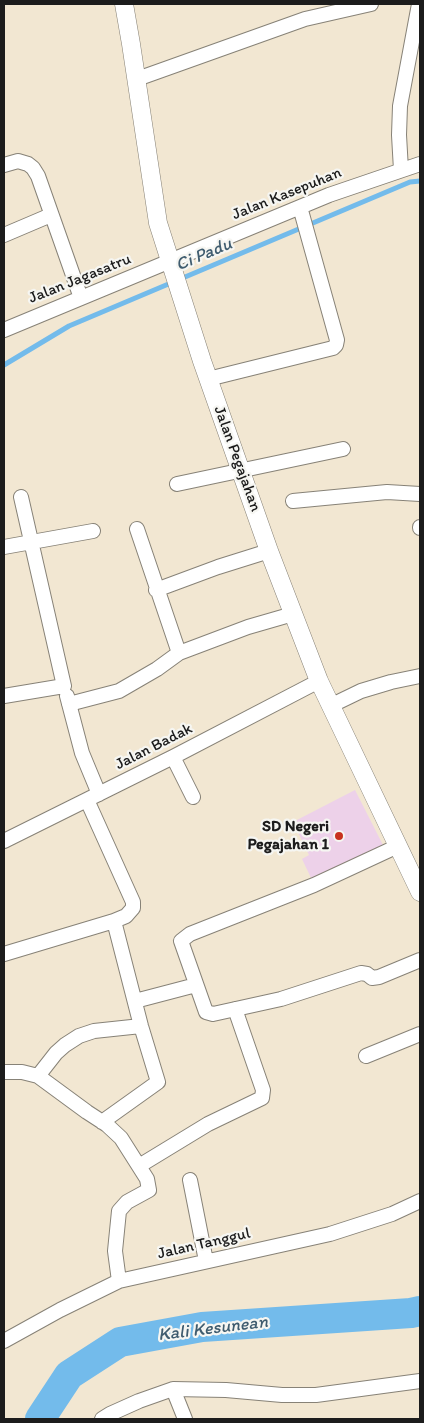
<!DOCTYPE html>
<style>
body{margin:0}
#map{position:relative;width:424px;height:1423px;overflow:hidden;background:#f2e7d2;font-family:Itim,sans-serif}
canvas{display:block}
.frame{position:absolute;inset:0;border:5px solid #1c1c1c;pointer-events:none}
</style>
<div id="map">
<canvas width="424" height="1423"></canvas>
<div class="frame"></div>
</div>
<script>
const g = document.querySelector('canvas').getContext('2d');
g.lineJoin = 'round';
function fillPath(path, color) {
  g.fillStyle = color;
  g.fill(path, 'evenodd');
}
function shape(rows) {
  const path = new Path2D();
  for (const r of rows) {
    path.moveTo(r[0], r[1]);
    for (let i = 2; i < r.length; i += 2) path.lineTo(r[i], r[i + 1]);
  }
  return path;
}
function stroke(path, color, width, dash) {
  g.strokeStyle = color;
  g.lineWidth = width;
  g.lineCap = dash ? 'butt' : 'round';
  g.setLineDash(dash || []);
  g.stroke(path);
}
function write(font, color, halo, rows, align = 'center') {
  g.font = font + ' Itim,sans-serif';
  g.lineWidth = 4.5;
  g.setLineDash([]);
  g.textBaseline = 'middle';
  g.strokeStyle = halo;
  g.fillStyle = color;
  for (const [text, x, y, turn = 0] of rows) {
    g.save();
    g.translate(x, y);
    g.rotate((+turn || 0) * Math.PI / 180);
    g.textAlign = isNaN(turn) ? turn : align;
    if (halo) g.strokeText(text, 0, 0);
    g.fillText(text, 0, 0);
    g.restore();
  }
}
const built = shape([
 [355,790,385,849,350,861,312,880,302,859,309,855,293,822]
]);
const stream = shape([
 [4,365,69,326,410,182,420,181]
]);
const river = shape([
 [40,1419,69,1375,120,1342,202,1327,411,1313,420,1311]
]);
const minor = shape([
 [137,79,305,19,371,4],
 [4,165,18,161,28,164,33,168,38,176,81,298],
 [401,170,399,135,400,106,419,4],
 [4,235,51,215],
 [4,330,329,195,420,164],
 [208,379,333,348,336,345,337,340,300,207],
 [177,484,343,449],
 [293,501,387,492,420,494],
 [420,527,420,528],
 [137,529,179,653],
 [4,547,93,531],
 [156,590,218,567,269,551],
 [4,696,64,686,21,497],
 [67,696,82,753,99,794],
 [69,704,119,691,157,669,179,653,248,627,293,614],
 [330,706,361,691,391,682,420,676],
 [173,757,193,797],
 [4,841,173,757,319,681],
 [398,846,314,885,190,934,181,941,206,1012,213,1014,281,999,361,973,367,974,372,978,379,977,420,960],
 [4,954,114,921,126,916,133,908,133,902,87,800],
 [135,1001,196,985],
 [366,1056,420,1034],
 [4,1072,22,1072,38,1076,87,1112,107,1125,121,1138,147,1179,149,1190,127,1202,119,1211,115,1251,119,1281],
 [38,1076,56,1053,65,1045,79,1036,94,1031,141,1026],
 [102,1122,158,1082,141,1026,114,921],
 [139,1166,208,1124,262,1098,263,1090,235,1009],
 [190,1180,206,1261],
 [4,1341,60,1310,119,1281,330,1234,392,1214,420,1201],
 [173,1389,185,1419],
 [102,1419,110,1414,139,1401,173,1389,226,1390,282,1395,316,1395,420,1381]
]);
const tertiary = shape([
 [124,4,131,44,158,223,202,361,269,551,319,681,420,892]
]);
const markers = [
 [339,836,5,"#c8321e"]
];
const streetNames = [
 ["Jalan Kasepuhan",287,194,-22],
 ["Jalan Jagasatru",80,279,-22],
 ["Jalan Pegajahan",237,459,70],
 ["Jalan Badak",154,747,-27],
 ["Jalan Tanggul",204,1244,-13]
];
const poiNames = [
 ["SD Negeri",329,827],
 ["Pegajahan 1",329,845]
];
const waterNames = [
 ["Ci Padu",204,255,-23],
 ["Kali Kesunean",213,1329,-7]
];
fillPath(built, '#edd1e9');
stroke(stream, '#73bbeb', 5);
stroke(river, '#73bbeb', 30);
stroke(minor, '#878277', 16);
stroke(tertiary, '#878277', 19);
stroke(minor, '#fff', 14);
stroke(tertiary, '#fff', 18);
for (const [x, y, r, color] of markers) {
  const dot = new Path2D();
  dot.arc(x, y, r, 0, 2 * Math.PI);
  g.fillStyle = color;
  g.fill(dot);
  stroke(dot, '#f6f6f2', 2);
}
write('16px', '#1c1c1c', '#f6f6f2', streetNames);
write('bold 16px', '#1c1c1c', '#f6f6f2', poiNames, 'right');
write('italic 18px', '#3f5c6f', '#f6f6f2', waterNames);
</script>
